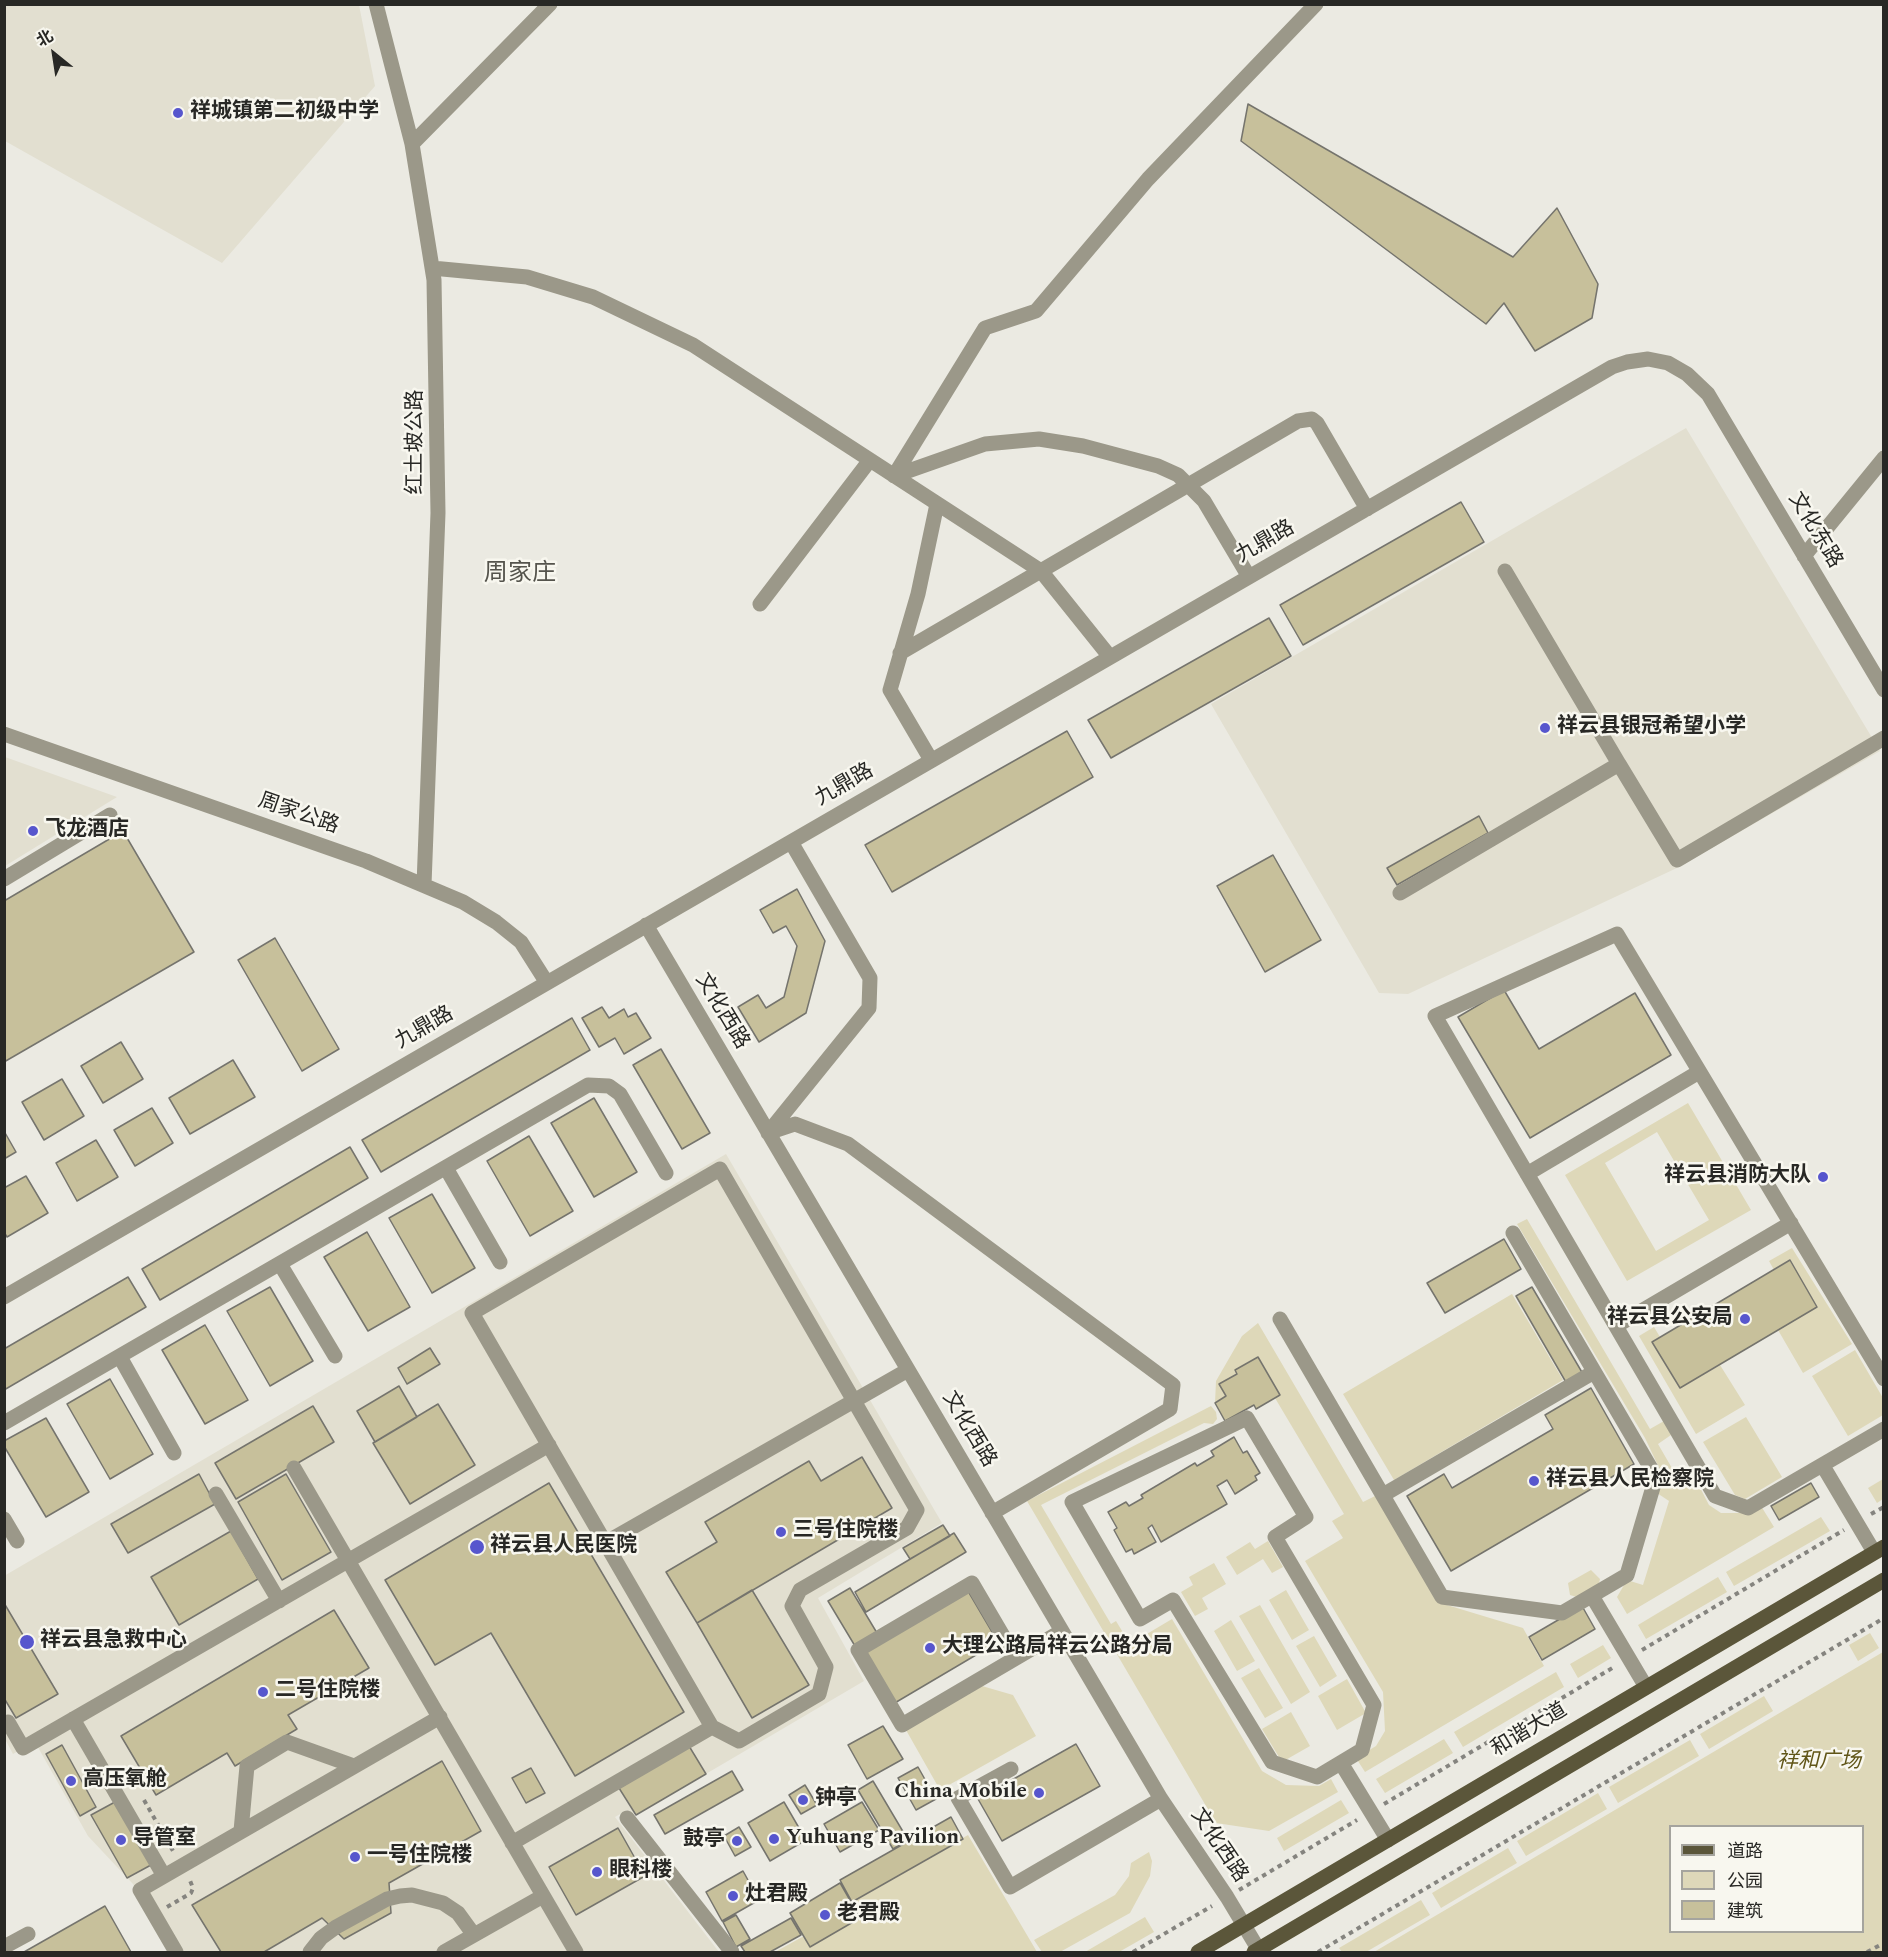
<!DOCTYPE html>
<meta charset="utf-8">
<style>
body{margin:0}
#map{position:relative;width:1888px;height:1957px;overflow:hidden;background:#ebeae2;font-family:Spectral,"Noto Sans SC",serif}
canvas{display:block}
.frame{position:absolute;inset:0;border:6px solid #282825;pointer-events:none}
.legend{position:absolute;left:1669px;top:1825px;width:195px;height:108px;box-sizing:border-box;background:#f8f7ef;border:2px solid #a5a49e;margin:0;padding:8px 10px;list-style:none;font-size:18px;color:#282825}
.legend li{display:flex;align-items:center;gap:12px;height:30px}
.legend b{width:30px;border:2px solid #a5a49e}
.north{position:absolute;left:24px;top:24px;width:60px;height:60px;-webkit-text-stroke:4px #f8f7ef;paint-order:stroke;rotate:330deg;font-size:16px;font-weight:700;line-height:24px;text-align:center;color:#282825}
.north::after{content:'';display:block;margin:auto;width:21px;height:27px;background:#282825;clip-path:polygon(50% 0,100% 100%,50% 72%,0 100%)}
</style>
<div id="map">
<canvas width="1888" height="1957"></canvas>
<div class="frame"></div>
<ul class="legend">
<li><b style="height:8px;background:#5b563a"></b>道路</li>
<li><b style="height:16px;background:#ded8b9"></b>公园</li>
<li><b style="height:16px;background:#c7c09b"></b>建筑</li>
</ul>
<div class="north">北</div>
</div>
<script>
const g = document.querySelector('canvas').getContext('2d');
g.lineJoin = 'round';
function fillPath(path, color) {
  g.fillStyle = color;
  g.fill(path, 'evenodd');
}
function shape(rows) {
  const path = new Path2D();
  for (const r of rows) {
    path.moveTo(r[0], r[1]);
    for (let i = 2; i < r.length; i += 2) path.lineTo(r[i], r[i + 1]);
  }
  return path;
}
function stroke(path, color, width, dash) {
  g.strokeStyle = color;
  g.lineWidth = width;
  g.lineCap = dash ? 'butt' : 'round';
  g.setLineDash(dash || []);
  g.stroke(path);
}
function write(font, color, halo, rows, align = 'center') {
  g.font = font + ' Spectral,"Noto Sans SC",serif';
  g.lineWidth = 5;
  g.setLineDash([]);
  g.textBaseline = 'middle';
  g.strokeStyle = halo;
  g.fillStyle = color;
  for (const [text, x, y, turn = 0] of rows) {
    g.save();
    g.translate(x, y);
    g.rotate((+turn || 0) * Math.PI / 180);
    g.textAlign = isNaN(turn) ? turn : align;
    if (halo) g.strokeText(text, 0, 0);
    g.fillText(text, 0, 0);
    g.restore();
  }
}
const built = shape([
 [5,4,359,5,375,86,222,263,5,141],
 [1686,428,1880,751,1679,867,1408,994,1379,993,1211,704],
 [5,757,117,797,5,866],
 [726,1154,942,1523,818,1598,864,1681,636,1815,627,1810,615,1817,719,1952,172,1952,133,1884,88,1836,35,1742,13,1754,5,1739,4,1576]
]);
const green = shape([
 [1688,1103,1751,1210,1627,1281,1565,1175],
 [1657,1132,1709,1220,1656,1251,1605,1163],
 [1527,1219,1650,1429,1664,1421,1671,1435,1658,1444,1680,1482,1694,1476,1709,1505,1721,1513,1749,1513,1761,1506,1774,1527,1627,1614,1617,1597,1627,1580,1643,1585,1669,1501,1657,1493,1662,1474,1645,1438,1517,1224],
 [1792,1248,1852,1344,1803,1373,1778,1330,1817,1307,1790,1261,1774,1270,1769,1261],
 [1512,1294,1563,1380,1394,1480,1343,1394],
 [1258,1323,1363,1502,1375,1496,1447,1605,1523,1628,1544,1666,1365,1772,1356,1758,1376,1746,1385,1731,1383,1692,1305,1561,1343,1538,1332,1521,1344,1514,1275,1398,1280,1395,1258,1357,1235,1370,1237,1374,1219,1384,1226,1396,1215,1403,1216,1381,1242,1336],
 [1654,1327,1660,1337,1652,1342,1680,1388,1720,1365,1745,1405,1696,1434,1639,1336],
 [1855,1350,1883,1398,1883,1415,1848,1436,1812,1376],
 [1211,1406,1216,1412,1217,1419,1213,1424,1204,1423,1041,1505,1111,1624,1116,1621,1130,1644,1172,1619,1262,1771,1286,1785,1319,1786,1331,1779,1338,1792,1269,1831,1216,1823,1027,1501],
 [1746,1417,1782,1477,1745,1499,1735,1495,1703,1442],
 [1883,1479,1883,1499,1877,1503,1868,1488],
 [1821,1517,1830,1531,1734,1586,1726,1572],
 [1268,1541,1283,1567,1272,1573,1263,1559,1237,1575,1226,1557,1250,1542,1255,1549],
 [1214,1563,1226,1584,1202,1598,1208,1609,1195,1616,1181,1592,1193,1585,1189,1577],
 [1591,1570,1600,1579,1599,1583,1580,1598,1570,1595,1568,1583],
 [1718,1577,1727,1592,1646,1639,1638,1625],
 [1286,1590,1309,1630,1292,1640,1269,1600],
 [1260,1605,1310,1692,1291,1704,1239,1616],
 [1231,1620,1255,1661,1237,1671,1214,1631],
 [1870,1633,1879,1648,1858,1661,1849,1645],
 [1314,1636,1337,1676,1320,1687,1296,1646],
 [1603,1645,1611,1658,1578,1678,1570,1664],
 [1883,1652,1882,1952,1374,1952],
 [1670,1826,1862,1826,1862,1932,1670,1932],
 [1259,1668,1283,1708,1265,1718,1241,1678],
 [1556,1672,1564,1687,1463,1747,1454,1732],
 [1347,1679,1366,1713,1337,1730,1318,1696],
 [982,1686,1013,1695,1036,1736,940,1790,906,1730],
 [1764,1696,1773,1711,1709,1749,1700,1734],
 [1291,1712,1310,1746,1282,1762,1262,1729],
 [1444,1739,1453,1753,1385,1793,1376,1779],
 [1690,1740,1699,1756,1618,1803,1609,1787],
 [1598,1793,1607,1809,1526,1856,1517,1841],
 [1341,1800,1349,1813,1284,1851,1277,1838],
 [968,1835,1037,1952,775,1952,804,1936,810,1947,860,1918,852,1902],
 [1508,1848,1517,1863,1441,1908,1432,1893],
 [1149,1852,1152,1861,1150,1876,1130,1913,1060,1952,1042,1952,1034,1940,1115,1895,1129,1876,1131,1863],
 [1421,1900,1430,1915,1366,1952,1342,1952,1339,1948],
 [1145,1917,1154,1932,1119,1952,1085,1952]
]);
const building = shape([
 [1248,104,1513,257,1557,208,1598,284,1592,318,1535,351,1504,303,1486,324,1241,141,1248,104],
 [1461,502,1484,542,1303,645,1280,605,1461,502],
 [1269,618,1291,656,1111,758,1088,720,1269,618],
 [1067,731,1093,777,892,892,865,845,1067,731],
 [1479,816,1488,833,1397,885,1387,868,1479,816],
 [123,831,194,952,4,1062,4,901,123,831],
 [1273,855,1321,940,1265,972,1217,886,1273,855],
 [797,889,825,941,806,1013,759,1042,738,1007,758,995,766,1008,784,997,797,946,786,926,773,933,760,910,797,889],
 [275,938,339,1049,302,1071,238,960,275,938],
 [1504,990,1539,1049,1635,993,1671,1055,1530,1138,1458,1017,1504,990],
 [602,1007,609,1018,624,1009,628,1017,636,1013,651,1038,624,1054,615,1038,599,1047,582,1018,602,1007],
 [572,1018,590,1050,381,1172,362,1140,572,1018],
 [121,1042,143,1079,103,1103,81,1066,121,1042],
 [661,1049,710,1133,682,1149,633,1065,661,1049],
 [233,1060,255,1097,190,1134,169,1098,233,1060],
 [62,1079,84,1116,44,1140,22,1102,62,1079],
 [594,1098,637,1172,594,1197,551,1123,594,1098],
 [152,1108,173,1143,135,1166,114,1130,152,1108],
 [4,1131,16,1152,4,1159,4,1131],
 [529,1136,573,1211,530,1236,487,1161,529,1136],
 [96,1140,118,1177,77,1201,56,1163,96,1140],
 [350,1147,368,1178,160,1300,142,1269,350,1147],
 [26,1176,48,1213,7,1237,4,1232,4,1188,26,1176],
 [432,1194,475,1268,432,1293,389,1218,432,1194],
 [367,1232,410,1307,368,1331,324,1257,367,1232],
 [1504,1239,1521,1269,1445,1313,1427,1283,1504,1239],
 [1790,1260,1817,1307,1680,1388,1652,1342,1790,1260],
 [128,1277,146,1307,4,1390,4,1349,128,1277],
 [270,1287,313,1361,270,1386,227,1311,270,1287],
 [1532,1287,1583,1374,1567,1384,1516,1296,1532,1287],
 [205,1325,248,1400,205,1424,162,1350,205,1325],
 [430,1348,440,1364,407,1384,398,1368,430,1348],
 [1258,1357,1280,1395,1256,1409,1254,1405,1225,1421,1215,1403,1226,1396,1219,1384,1237,1374,1235,1370,1258,1357],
 [110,1379,153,1454,110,1479,67,1404,110,1379],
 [399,1386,417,1417,375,1442,357,1411,399,1386],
 [1591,1388,1634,1464,1451,1571,1407,1496,1444,1474,1452,1488,1553,1429,1545,1415,1591,1388],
 [438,1404,475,1465,410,1504,373,1443,438,1404],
 [313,1406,334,1442,236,1499,215,1463,313,1406],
 [46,1418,89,1492,46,1517,4,1446,4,1441,46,1418],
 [1234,1437,1243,1453,1247,1451,1260,1473,1255,1476,1257,1480,1235,1494,1227,1480,1217,1486,1227,1504,1161,1542,1152,1525,1148,1528,1156,1542,1134,1554,1132,1549,1126,1552,1114,1530,1117,1528,1108,1512,1126,1502,1129,1506,1143,1498,1141,1495,1195,1463,1197,1466,1214,1456,1211,1451,1234,1437],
 [862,1457,892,1508,697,1623,666,1572,717,1542,705,1522,809,1461,821,1481,862,1457],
 [199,1474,215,1504,128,1553,111,1524,199,1474],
 [286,1474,331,1552,282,1580,238,1502,286,1474],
 [549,1483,684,1712,575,1776,491,1633,435,1665,385,1580,549,1483],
 [1811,1483,1819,1497,1779,1520,1771,1506,1811,1483],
 [943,1525,950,1536,910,1559,903,1548,943,1525],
 [231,1531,258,1579,179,1625,151,1577,231,1531],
 [954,1533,966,1552,866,1612,855,1592,954,1533],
 [850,1588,877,1633,855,1646,828,1601,850,1588],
 [752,1590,809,1685,752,1718,697,1623,752,1590],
 [968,1591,998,1642,893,1704,862,1654,968,1591],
 [4,1603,58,1694,16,1718,4,1698,4,1603],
 [1582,1606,1595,1629,1542,1660,1529,1637,1582,1606],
 [334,1610,369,1668,288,1715,297,1729,235,1766,227,1753,156,1795,121,1736,334,1610],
 [883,1726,903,1759,867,1779,848,1745,883,1726],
 [1076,1744,1100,1786,1002,1841,978,1799,1076,1744],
 [62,1745,96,1807,80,1816,46,1754,62,1745],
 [689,1746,706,1774,636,1815,619,1788,689,1746],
 [442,1761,481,1831,389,1883,391,1913,344,1939,322,1918,264,1952,221,1952,192,1905,442,1761],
 [918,1767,936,1799,916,1810,898,1778,918,1767],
 [531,1768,545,1793,526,1803,512,1778,531,1768],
 [732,1771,743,1790,665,1834,654,1815,732,1771],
 [873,1781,908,1840,893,1849,858,1790,873,1781],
 [805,1785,817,1805,801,1814,789,1795,805,1785],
 [115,1802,151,1865,127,1878,91,1815,115,1802],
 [784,1802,806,1840,770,1861,748,1823,784,1802],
 [862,1802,879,1830,840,1852,824,1824,862,1802],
 [951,1817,963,1839,852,1902,840,1880,951,1817],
 [739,1827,751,1847,735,1856,724,1836,739,1827],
 [618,1828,645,1876,576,1915,549,1867,618,1828],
 [743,1871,759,1900,722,1921,706,1892,743,1871],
 [840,1883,860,1918,810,1947,790,1913,840,1883],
 [105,1906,131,1952,24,1952,105,1906],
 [736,1915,750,1939,736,1947,723,1922,736,1915],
 [791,1918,801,1935,770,1952,745,1952,741,1946,791,1918]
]);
const path = shape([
 [1871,1514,1884,1507],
 [1642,1650,1844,1530],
 [144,1800,173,1851],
 [1384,1804,1614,1667],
 [1239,1890,1357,1820],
 [167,1907,191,1893,193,1888,189,1878],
 [1133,1952,1212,1906],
 [1318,1952,1884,1618],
 [1867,1952,1884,1943]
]);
const minor = shape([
 [376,4,412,144,434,280,438,513,424,885],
 [412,144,550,4],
 [432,268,527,277,593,297,693,345,1041,571,1110,657],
 [1804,556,1884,458],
 [1505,571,1619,764],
 [1249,577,1204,501,1178,475,1158,466,1083,446,1039,439,985,444,894,476,985,328,1036,311,1148,179,1316,4],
 [760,604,870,460],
 [900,653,1298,421,1312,419,1317,423,1367,509],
 [4,734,366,861,463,902,496,922,521,942,547,983],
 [931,760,890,690,918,594,937,504],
 [4,879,110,815],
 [1400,893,1619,764,1677,860,1884,738],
 [646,925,1161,1799,1227,1897,1260,1952],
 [768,1133,795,1124,848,1144,1173,1385,1170,1409,992,1513],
 [768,1133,869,1008,870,978,791,842],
 [446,1168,500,1262],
 [1527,1174,1699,1072],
 [280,1264,335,1356],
 [4,1297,1612,367,1627,362,1648,359,1668,363,1687,374,1708,394,1884,690],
 [1280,1319,1442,1597,1562,1613,1627,1575,1656,1477,1513,1233],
 [1616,1326,1791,1223],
 [120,1357,174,1453],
 [1884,1379,1617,934,1435,1016,1715,1496,1748,1508,1884,1429],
 [1247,1418,1306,1517,1275,1537,1374,1705,1362,1750,1317,1777,1272,1762,1173,1600,1140,1619,1072,1502,1247,1418],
 [4,1423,588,1085,609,1086,620,1094,666,1173],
 [1823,1466,1874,1552],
 [294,1468,576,1952],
 [216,1494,279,1601],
 [1383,1495,1594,1372],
 [4,1519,17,1541],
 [605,1543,908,1370],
 [1592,1596,1646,1687],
 [1016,1658,972,1583,858,1650,902,1725,1062,1631],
 [73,1719,164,1876],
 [4,1724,8,1722,23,1748,549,1445],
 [1341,1763,1388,1840],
 [1011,1769,958,1798,1010,1887,1161,1799],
 [627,1818,732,1952],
 [241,1831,247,1766,287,1742,354,1766],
 [512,1843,712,1727,472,1313,720,1169,917,1510,907,1528,800,1590,792,1606,826,1667,819,1694,739,1741,712,1727],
 [4,1947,28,1934],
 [176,1952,140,1890,440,1717],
 [310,1952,321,1938,336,1927,387,1899,400,1896,412,1895,443,1903,458,1913,474,1935],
 [444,1952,543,1896]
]);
const major = shape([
 [1198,1952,1884,1547],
 [1254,1952,1884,1580]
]);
const markers = [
 [178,113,6,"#5756cd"],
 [1545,728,6,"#5756cd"],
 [33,831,6,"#5756cd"],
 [1823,1177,6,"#5756cd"],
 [1745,1319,6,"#5756cd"],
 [1534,1481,6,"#5756cd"],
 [781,1532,6,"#5756cd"],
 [477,1547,8,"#5756cd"],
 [27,1642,8,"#5756cd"],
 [930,1648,6,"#5756cd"],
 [263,1692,6,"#5756cd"],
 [71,1781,6,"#5756cd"],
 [1039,1793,6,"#5756cd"],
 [803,1800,6,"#5756cd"],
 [774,1839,6,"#5756cd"],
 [121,1840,6,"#5756cd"],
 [737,1841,6,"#5756cd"],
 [355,1857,6,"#5756cd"],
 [597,1872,6,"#5756cd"],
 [733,1896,6,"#5756cd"],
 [825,1915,6,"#5756cd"]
];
const poiNames = [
 ["祥城镇第二初级中学",190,113],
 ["祥云县银冠希望小学",1557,728],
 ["飞龙酒店",45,831],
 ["祥云县消防大队",1811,1177,"right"],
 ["祥云县公安局",1733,1319,"right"],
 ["祥云县人民检察院",1546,1481],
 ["三号住院楼",793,1532],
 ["祥云县人民医院",490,1547],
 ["祥云县急救中心",40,1642],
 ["大理公路局祥云公路分局",942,1648],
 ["二号住院楼",275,1692],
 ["高压氧舱",83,1781],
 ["China Mobile",1027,1793,"right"],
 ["钟亭",815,1800],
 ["Yuhuang Pavilion",786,1839],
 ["导管室",133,1840],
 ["鼓亭",725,1841,"right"],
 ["一号住院楼",367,1857],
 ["眼科楼",609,1872],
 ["灶君殿",745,1896],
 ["老君殿",837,1915]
];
const streetNames = [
 ["红土坡公路",417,442,-90],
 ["文化东路",1814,531,59],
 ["九鼎路",1266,543,-30],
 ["九鼎路",845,786,-30],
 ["周家公路",298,815,19],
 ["文化西路",721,1012,59],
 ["九鼎路",425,1029,-30],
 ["文化西路",968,1430,59],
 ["和谐大道",1530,1731,-31],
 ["文化西路",1218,1846,56]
];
const parkNames = [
 ["祥和广场",1819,1763]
];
const quarterNames = [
 ["周家庄",520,575]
];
fillPath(built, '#e2dfd0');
fillPath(green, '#ded8b9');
fillPath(building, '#c7c09b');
stroke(building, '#75746d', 1.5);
stroke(path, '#85847f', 4, [4.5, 4.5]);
stroke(minor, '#9b9889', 15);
stroke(major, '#5b563a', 15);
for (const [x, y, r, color] of markers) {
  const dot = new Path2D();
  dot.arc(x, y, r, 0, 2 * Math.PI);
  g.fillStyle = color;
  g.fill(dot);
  stroke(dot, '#f8f7ef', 2);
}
write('bold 21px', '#282825', '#f8f7ef', poiNames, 'left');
write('21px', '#282825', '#f8f7ef', streetNames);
write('italic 21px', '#605517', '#f8f7ef', parkNames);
write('24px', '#55544d', '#f8f7ef', quarterNames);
</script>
